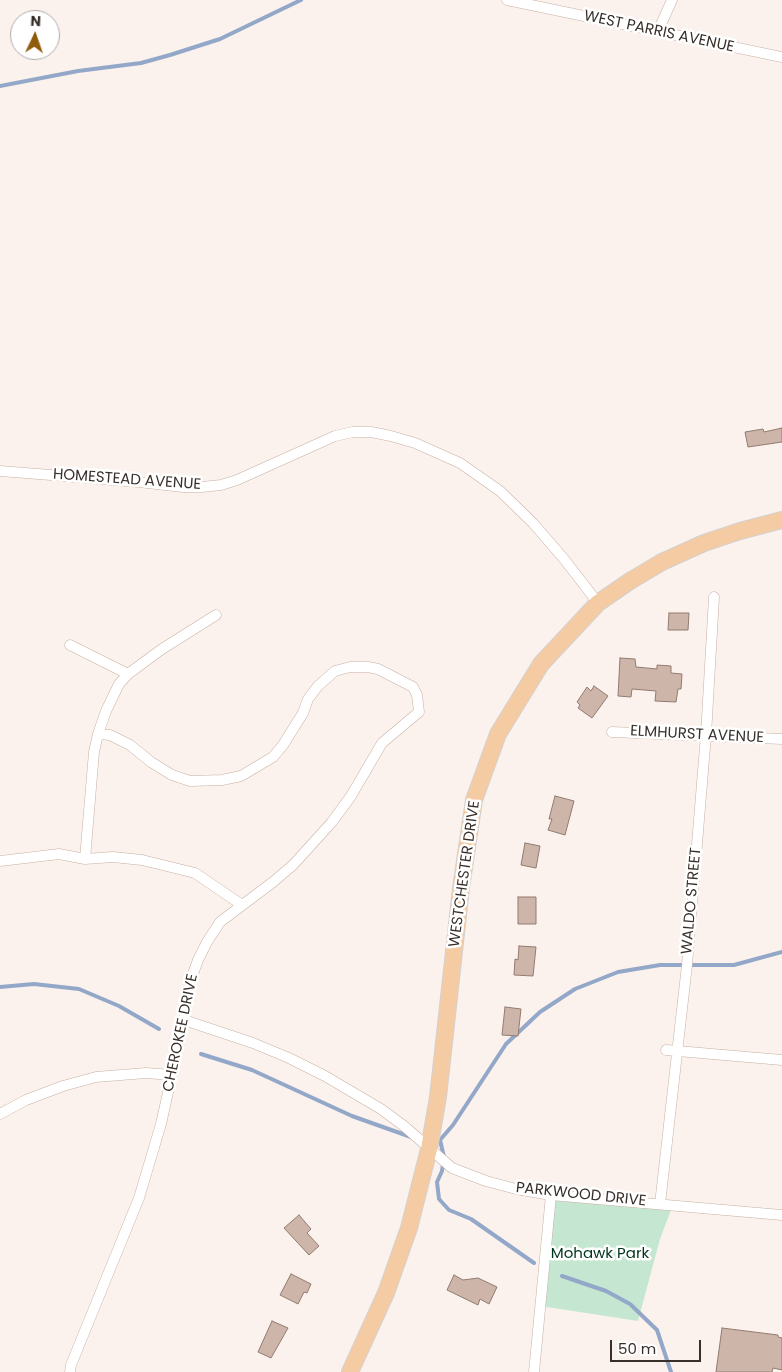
<!DOCTYPE html>
<style>
body{margin:0}
#map{position:relative;width:782px;height:1372px;overflow:hidden;background:#fcf2ed;font-family:Poppins,sans-serif}
canvas{display:block}
.north{position:absolute;left:10px;top:10px;width:50px;height:50px;box-sizing:border-box;background:#fff;border:1px solid #afacaa;border-radius:50%;rotate:3deg;font-size:14px;font-weight:700;line-height:20px;text-align:center;color:#382f2a}
.north::after{content:'';display:block;margin:auto;width:18px;height:22px;background:#8e5c0a;clip-path:polygon(50% 0,100% 100%,50% 72%,0 100%)}
.scale{position:absolute;left:610px;top:1340px;width:91px;height:22px;box-sizing:border-box;border:2px solid #382f2a;border-top:0;padding-left:6px;font-size:15px;line-height:18px;white-space:nowrap;color:#382f2a;-webkit-text-stroke:4px #fff;paint-order:stroke}
</style>
<div id="map">
<canvas width="782" height="1372"></canvas>
<div class="north">N</div>
<div class="scale">50 m</div>
</div>
<script>
const g = document.querySelector('canvas').getContext('2d');
g.lineJoin = 'round';
function fillPath(path, color) {
  g.fillStyle = color;
  g.fill(path, 'evenodd');
}
function shape(rows) {
  const path = new Path2D();
  for (const r of rows) {
    path.moveTo(r[0], r[1]);
    for (let i = 2; i < r.length; i += 2) path.lineTo(r[i], r[i + 1]);
  }
  return path;
}
function stroke(path, color, width, dash) {
  g.strokeStyle = color;
  g.lineWidth = width;
  g.lineCap = dash ? 'butt' : 'round';
  g.setLineDash(dash || []);
  g.stroke(path);
}
function write(font, color, halo, rows, align = 'center') {
  g.font = font + ' Poppins,sans-serif';
  g.lineWidth = 5;
  g.setLineDash([]);
  g.textBaseline = 'middle';
  g.strokeStyle = halo;
  g.fillStyle = color;
  for (const [text, x, y, turn = 0] of rows) {
    g.save();
    g.translate(x, y);
    g.rotate((+turn || 0) * Math.PI / 180);
    g.textAlign = isNaN(turn) ? turn : align;
    if (halo) g.strokeText(text, 0, 0);
    g.fillText(text, 0, 0);
    g.restore();
  }
}
const green = shape([
 [551,1195,673,1205,660,1239,638,1321,540,1306]
]);
const stream = shape([
 [0,86,78,71,141,63,170,55,220,39,301,0],
 [0,987,34,984,79,989,119,1006,159,1029],
 [201,1054,252,1070,352,1116,411,1137],
 [440,1140,453,1125,506,1044,540,1012,575,989,618,972,660,965,734,965,782,952],
 [440,1140,444,1157,442,1171,437,1182,439,1199,449,1210,471,1219,534,1263],
 [562,1276,606,1291,630,1304,657,1330,671,1372]
]);
const building = shape([
 [782,428,782,442,748,447,745,432,763,429,764,432,782,428],
 [669,613,689,613,688,630,668,630,669,613],
 [620,658,635,659,636,667,657,669,657,665,671,666,671,673,682,674,681,689,678,689,676,702,655,701,656,691,632,689,631,697,618,696,620,658],
 [594,686,608,696,592,718,578,708,580,705,577,702,587,687,591,691,594,686],
 [555,796,574,801,565,835,548,830,552,819,549,819,555,796],
 [525,843,540,846,536,868,521,865,525,843],
 [518,897,536,897,536,924,518,924,518,897],
 [519,946,536,947,533,976,514,975,515,959,518,960,519,946],
 [505,1007,521,1009,518,1036,502,1035,505,1007],
 [299,1215,311,1229,307,1233,319,1246,309,1255,284,1228,299,1215],
 [291,1274,311,1284,307,1293,304,1292,298,1304,280,1295,291,1274],
 [454,1275,463,1280,478,1278,497,1287,489,1304,480,1299,478,1305,447,1290,454,1275],
 [272,1321,288,1328,271,1358,258,1352,272,1321],
 [722,1328,778,1335,778,1337,782,1338,782,1370,773,1368,772,1372,716,1372,722,1328]
]);
const street = shape([
 [507,0,782,57],
 [658,31,672,0],
 [0,471,139,482,183,487,202,487,221,485,237,480,335,436,353,432,371,432,391,436,415,443,460,463,500,491,533,523,564,559,598,603],
 [70,645,128,674],
 [612,732,782,739],
 [85,859,94,752,98,734,106,711,119,684,128,674,162,649,216,615],
 [0,861,59,854,85,859,113,857,142,860,195,873,242,905],
 [184,1020,253,1043,289,1058,325,1076,381,1109,404,1126,452,1168,486,1181,516,1189,551,1195,782,1215],
 [666,1050,782,1060],
 [0,1114,26,1100,63,1086,96,1077,146,1073,172,1075],
 [660,1204,687,965,706,735,714,597],
 [70,1372,71,1365,139,1198,161,1124,184,1020,190,982,198,960,207,942,220,922,273,882,293,865,332,822,351,796,382,743,419,712,417,695,413,687,378,669,368,667,350,667,335,671,318,686,308,699,303,713,283,745,273,757,241,776,222,780,190,781,172,775,151,762,130,745,110,735,98,734],
 [534,1372,551,1195]
]);
const primary = shape([
 [350,1372,386,1293,409,1228,429,1149,438,1097,461,888,474,800,498,734,541,664,598,603,630,581,662,562,704,543,740,531,782,520]
]);
const streetNames = [
 ["WEST PARRIS AVENUE",659,32,12],
 ["HOMESTEAD AVENUE",127,480,4],
 ["ELMHURST AVENUE",697,735,3],
 ["WESTCHESTER DRIVE",465,874,-82],
 ["WALDO STREET",692,901,-85],
 ["CHEROKEE DRIVE",181,1033,-78],
 ["PARKWOOD DRIVE",581,1195,6]
];
const parkNames = [
 ["Mohawk Park",600,1254]
];
fillPath(green, '#c5e7d2');
stroke(stream, '#93a8c8', 4);
fillPath(building, '#cdb5a9');
stroke(building, '#917b70', 1);
stroke(street, '#c7b0a3', 11);
stroke(primary, '#d3d1d0', 18);
stroke(street, '#fff', 10);
stroke(primary, '#f5cba3', 16);
write('15px', '#382f2a', '#fff', streetNames);
write('15px', '#00341d', '#fff', parkNames);
</script>
